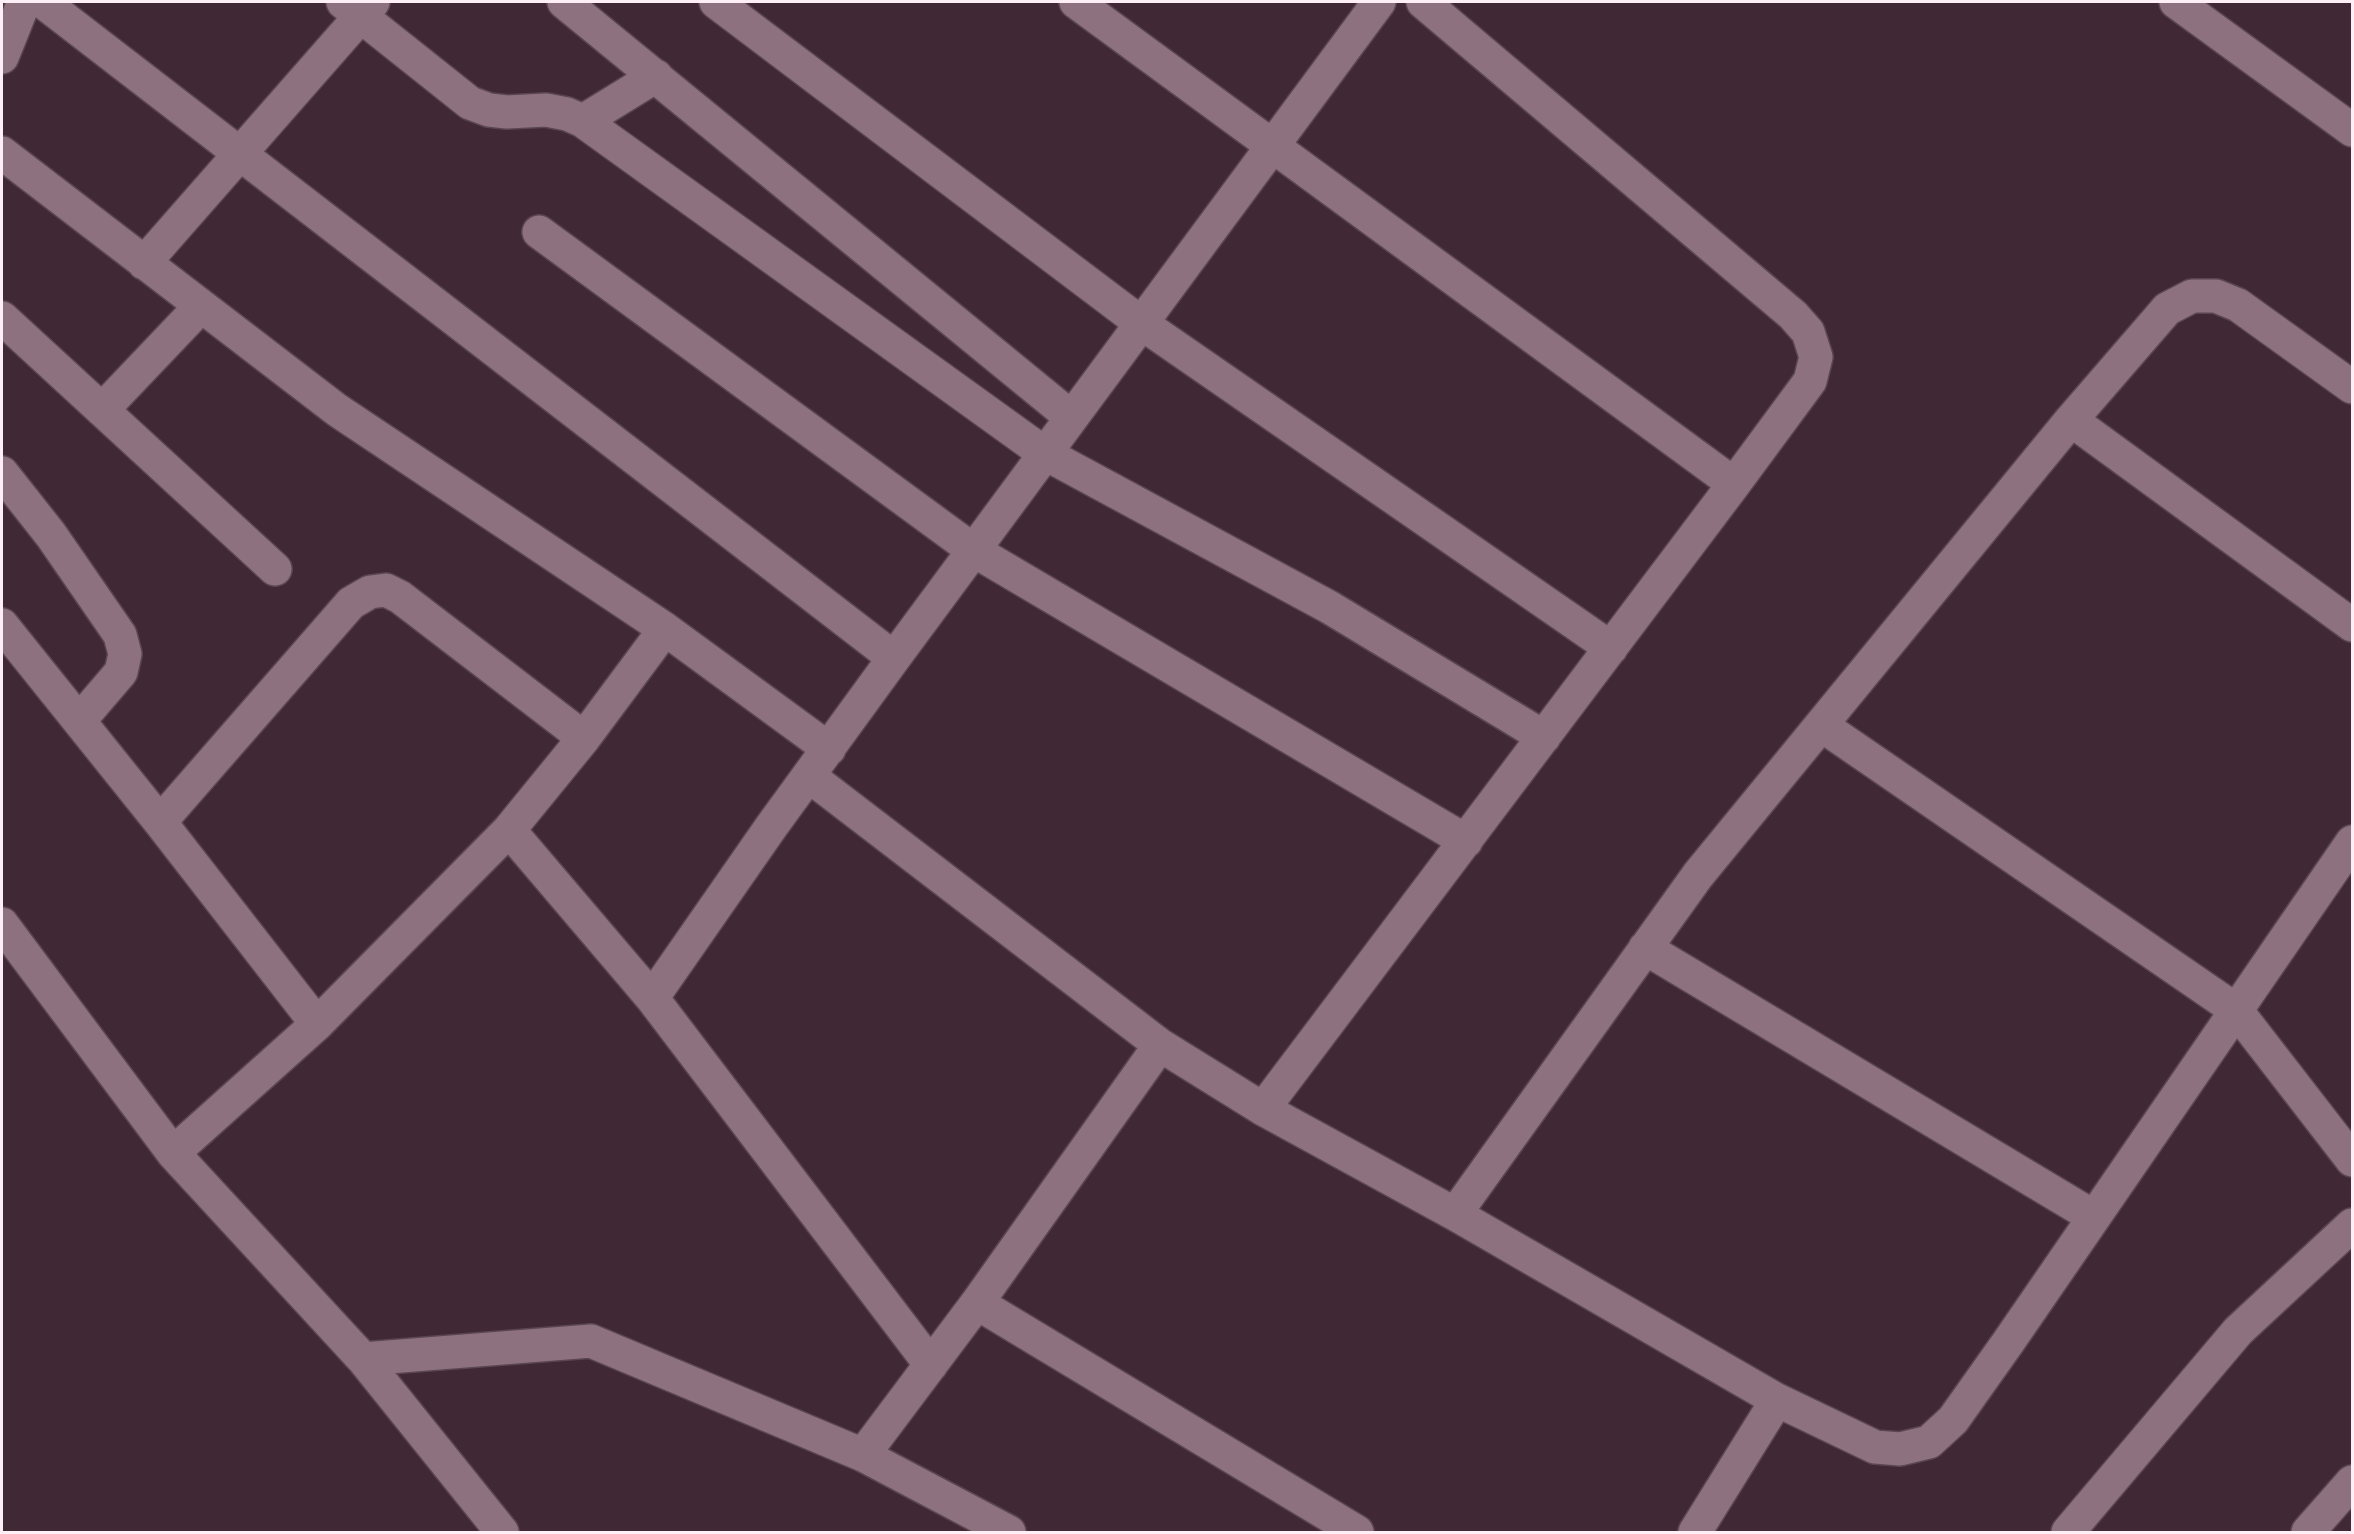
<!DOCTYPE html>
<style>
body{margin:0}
#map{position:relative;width:2354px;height:1534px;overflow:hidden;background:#402834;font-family:Jost,sans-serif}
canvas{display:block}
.frame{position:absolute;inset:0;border:3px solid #feeef5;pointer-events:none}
</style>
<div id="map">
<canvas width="2354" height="1534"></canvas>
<div class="frame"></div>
</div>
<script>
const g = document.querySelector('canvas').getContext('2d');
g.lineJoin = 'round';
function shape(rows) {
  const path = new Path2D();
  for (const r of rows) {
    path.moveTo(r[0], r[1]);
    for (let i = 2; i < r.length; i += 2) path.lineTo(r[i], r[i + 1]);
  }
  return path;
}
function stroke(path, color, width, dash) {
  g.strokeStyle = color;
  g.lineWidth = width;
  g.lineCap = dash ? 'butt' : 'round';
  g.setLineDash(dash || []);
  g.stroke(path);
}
const minor = shape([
 [43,2,894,658],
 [343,2,470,103,489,110,507,112,546,110,567,114,583,121,1044,453,1329,607,1544,737],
 [564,2,1071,417],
 [716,2,1141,323,1611,648],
 [1076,2,1734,484],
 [2176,2,2352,130],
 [2,57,24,2],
 [583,121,656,76],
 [2,153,337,410,665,629,829,749],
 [539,232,973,550,1466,841],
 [144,263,373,2],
 [2,318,275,569],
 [102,410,201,306],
 [2071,420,2352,625],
 [2,473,51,535,120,635,125,654,121,672,79,721],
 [2,625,160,822,317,1024],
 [1821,725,2236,1010,2352,1160],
 [809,776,1160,1045],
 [160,822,351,603,370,592,386,590,400,597,584,738],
 [509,830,584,738,665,629],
 [2,924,173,1153,363,1359,502,1532],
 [1645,948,2094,1217],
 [1263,1109,1734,484,1810,381,1816,357,1808,332,1793,315,1423,2],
 [173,1153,317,1024,509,830,652,998],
 [1455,1214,1698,875,2071,420,2167,309,2192,296,2216,296,2238,305,2352,387],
 [977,1303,1357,1532],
 [363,1359,591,1341,863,1455,1009,1532],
 [931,1365,652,998,771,827,894,658,1379,2],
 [863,1455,977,1303,1160,1045,1263,1109,1455,1214,1777,1400,1875,1447,1900,1449,1929,1442,1953,1420,2009,1341,2352,842],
 [1695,1532,1777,1400],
 [2068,1532,2238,1331,2352,1225],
 [2308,1532,2352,1482]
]);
stroke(minor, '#5a4650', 36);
stroke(minor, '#8e717f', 33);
</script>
